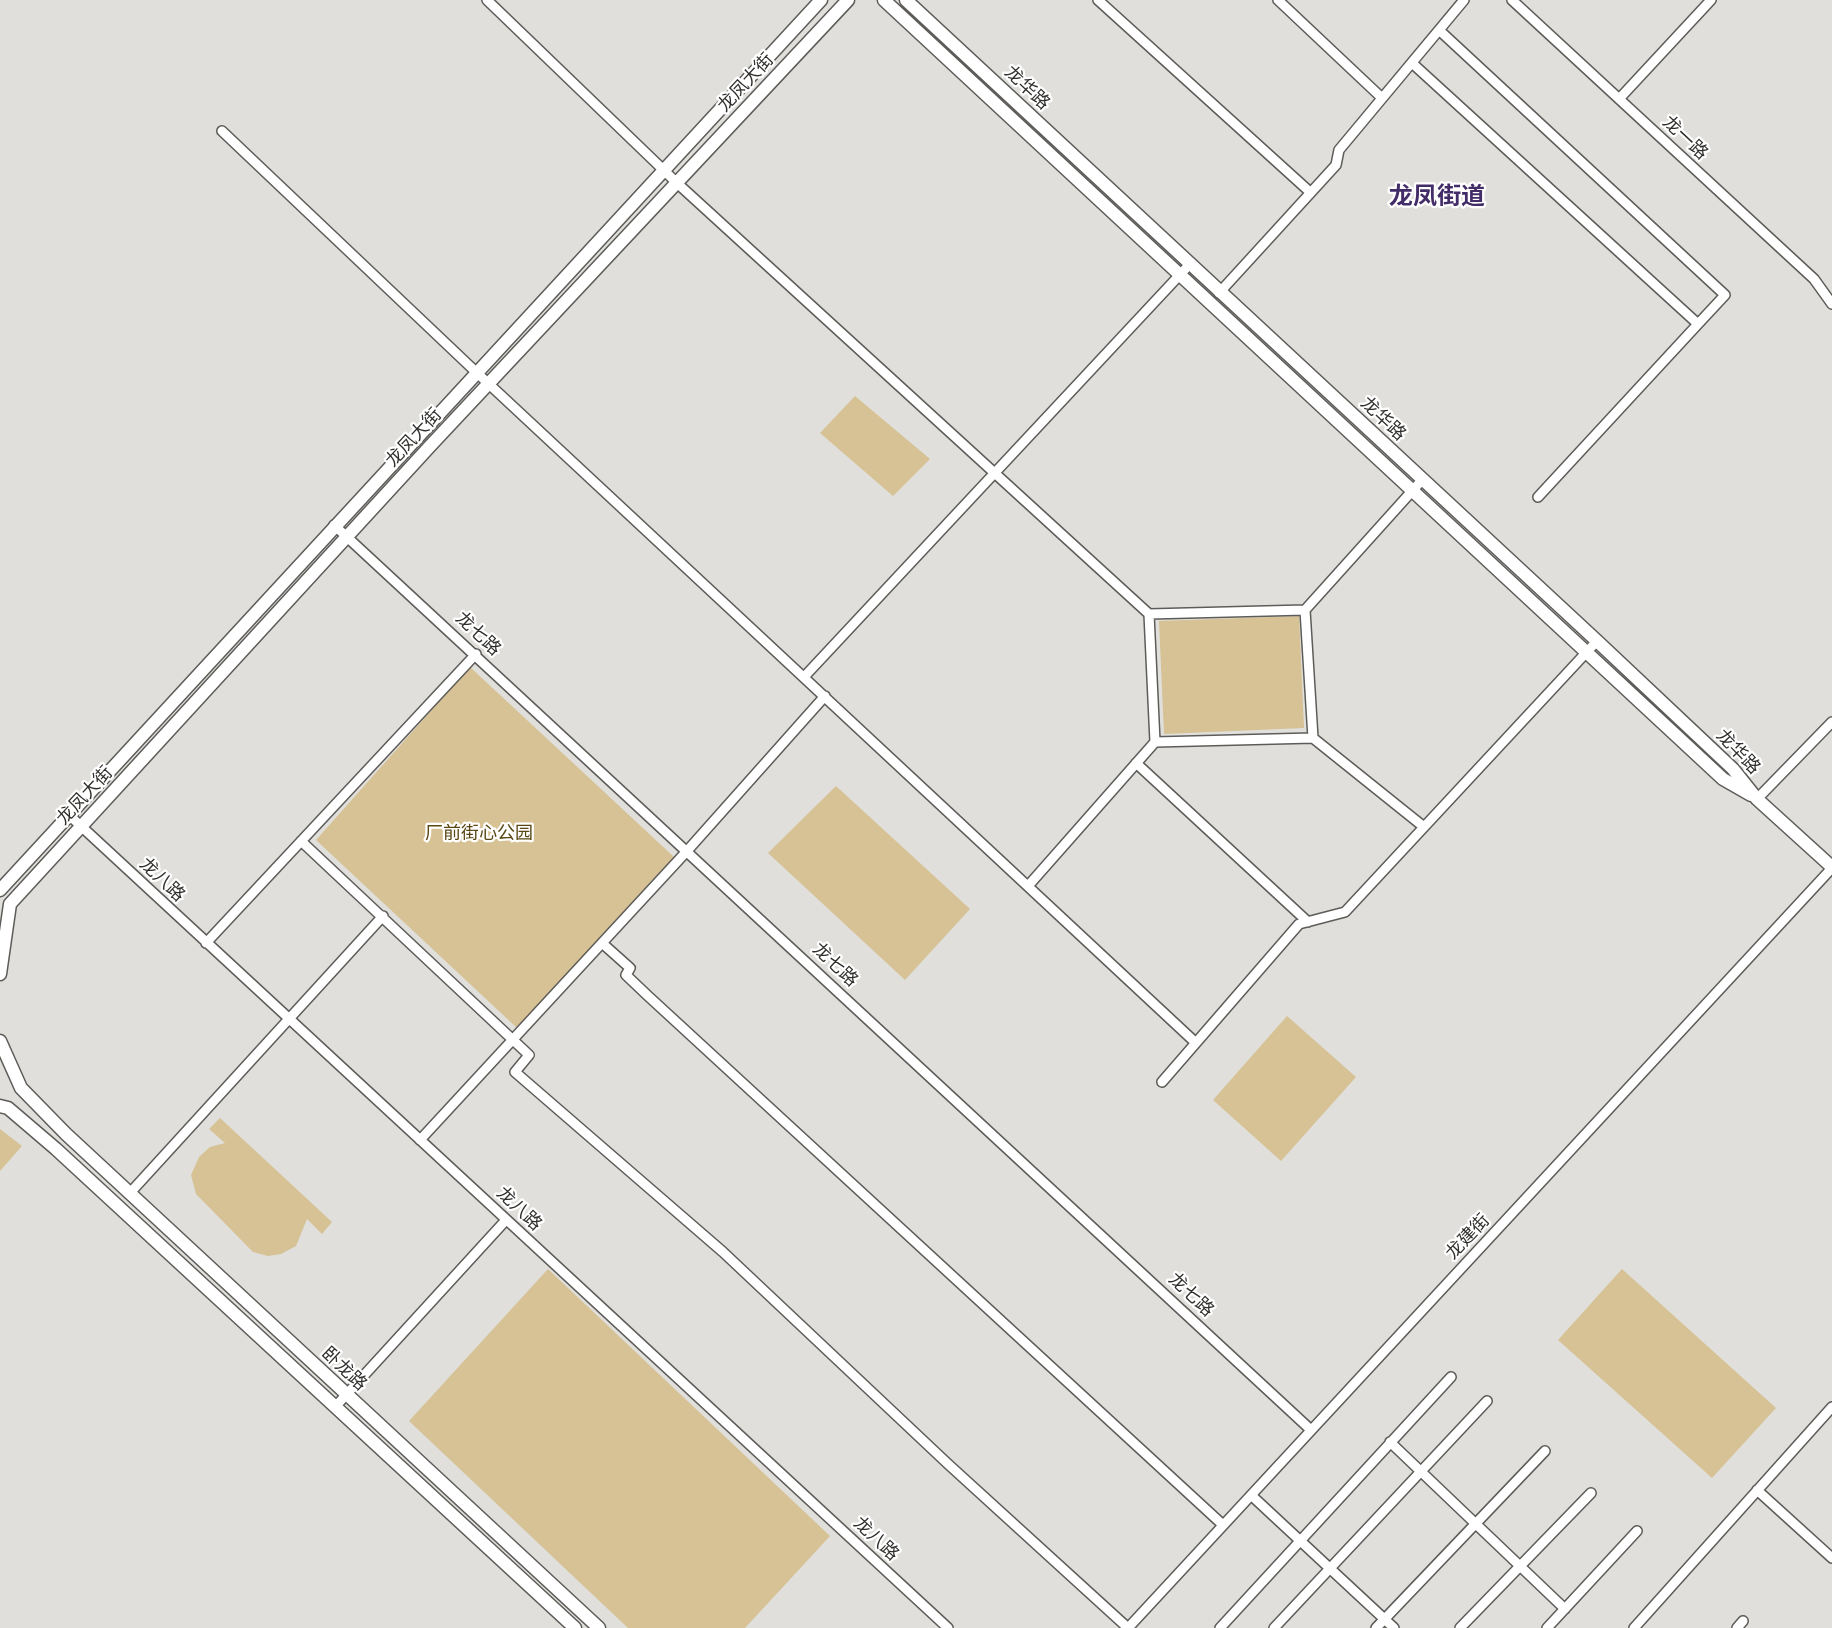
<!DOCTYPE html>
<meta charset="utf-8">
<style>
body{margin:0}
canvas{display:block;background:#e0dfdb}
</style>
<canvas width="1832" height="1628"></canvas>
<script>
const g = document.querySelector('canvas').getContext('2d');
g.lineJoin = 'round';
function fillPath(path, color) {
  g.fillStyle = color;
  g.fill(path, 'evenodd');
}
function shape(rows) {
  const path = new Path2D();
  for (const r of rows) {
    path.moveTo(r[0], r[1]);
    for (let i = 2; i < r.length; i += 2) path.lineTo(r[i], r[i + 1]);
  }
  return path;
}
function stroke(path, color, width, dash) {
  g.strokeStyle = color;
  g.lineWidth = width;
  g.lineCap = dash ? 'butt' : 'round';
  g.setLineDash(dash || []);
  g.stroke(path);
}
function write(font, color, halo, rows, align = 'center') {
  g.font = font + ' "PT Sans Narrow","Noto Sans SC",sans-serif';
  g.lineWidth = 4.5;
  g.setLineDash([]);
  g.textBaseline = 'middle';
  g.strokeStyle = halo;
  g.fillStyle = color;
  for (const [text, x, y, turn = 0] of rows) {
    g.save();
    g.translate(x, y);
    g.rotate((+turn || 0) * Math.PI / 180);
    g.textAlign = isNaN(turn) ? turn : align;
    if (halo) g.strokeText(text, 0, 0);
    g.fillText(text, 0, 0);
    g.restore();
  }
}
const green = shape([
 [855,396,930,459,893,496,820,433],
 [1299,616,1304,728,1164,734,1159,621],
 [470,667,674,857,517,1028,316,840],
 [836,786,970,909,905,980,768,853],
 [1287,1016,1356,1077,1281,1161,1213,1100],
 [220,1118,332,1222,322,1234,307,1219,296,1246,281,1254,268,1256,253,1252,196,1194,191,1175,199,1157,210,1147,225,1143,209,1129],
 [0,1129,22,1146,0,1171],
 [548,1269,830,1536,745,1628,628,1628,409,1421],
 [1622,1269,1776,1408,1712,1478,1558,1340]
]);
const minor = shape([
 [487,0,677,183,1149,614,1305,610,1313,738,1155,742,1149,614],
 [1098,0,1310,192],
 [1278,0,1382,98],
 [1512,0,1814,279,1832,304],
 [1412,63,1698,324,1725,295,1439,30],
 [1619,99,1711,0],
 [222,131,476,372,1196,1043],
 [1219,293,1336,165,1339,150,1464,0],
 [1538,497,1698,324],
 [334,525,1311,1430],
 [1305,610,1422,480],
 [804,677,1189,265],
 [1313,738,1424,827],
 [1136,763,1308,922],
 [1757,799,1832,722],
 [69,815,948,1628],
 [301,841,529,1055,515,1072,723,1252,948,1464,1128,1628],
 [1028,886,1155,742],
 [206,943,476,654],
 [602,943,630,968,626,975,647,995,1223,1525],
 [1162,1082,1299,924,1345,912,1597,641],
 [420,1140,687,851,825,696],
 [129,1194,383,916],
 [335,1407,506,1220],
 [1390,1442,1565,1609],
 [1757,1490,1832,1558],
 [1251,1495,1394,1628],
 [1128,1628,1832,868],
 [1220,1628,1451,1377],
 [1274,1628,1487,1401],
 [1376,1628,1545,1451],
 [1460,1628,1591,1493],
 [1547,1628,1637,1531],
 [1634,1628,1832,1407],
 [1737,1628,1743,1621]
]);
const major = shape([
 [884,0,1723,779,1751,795],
 [906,0,1597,641,1733,769,1757,799,1832,867],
 [0,890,821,0],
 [0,974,10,904,431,445,848,0],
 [0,1041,21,1088,66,1134,599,1628],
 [0,1106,8,1108,56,1149,575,1628]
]);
const streetNames = [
 ["龙凤大街",746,83,-47],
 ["龙华路",1027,88,43],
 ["龙一路",1685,138,43],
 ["龙华路",1383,419,43],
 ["龙凤大街",414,438,-47],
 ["龙七路",478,634,43],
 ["龙华路",1738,752,46],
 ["龙凤大街",85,796,-47],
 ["龙八路",162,880,43],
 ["龙七路",835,965,43],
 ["龙八路",519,1209,43],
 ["龙建街",1468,1237,-47],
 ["龙七路",1191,1295,43],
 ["卧龙路",344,1369,43],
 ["龙八路",876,1539,43]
];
const parkNames = [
 ["厂前街心公园",479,834]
];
const districtNames = [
 ["龙凤街道",1437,197]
];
fillPath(green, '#d6c294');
stroke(minor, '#5d5c59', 12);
stroke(major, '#5d5c59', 15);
stroke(minor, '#fff', 9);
stroke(major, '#fff', 12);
write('18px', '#2f2f2d', '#fff', streetNames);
write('18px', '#594714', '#fff', parkNames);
write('bold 24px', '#422d68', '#fff', districtNames);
</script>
